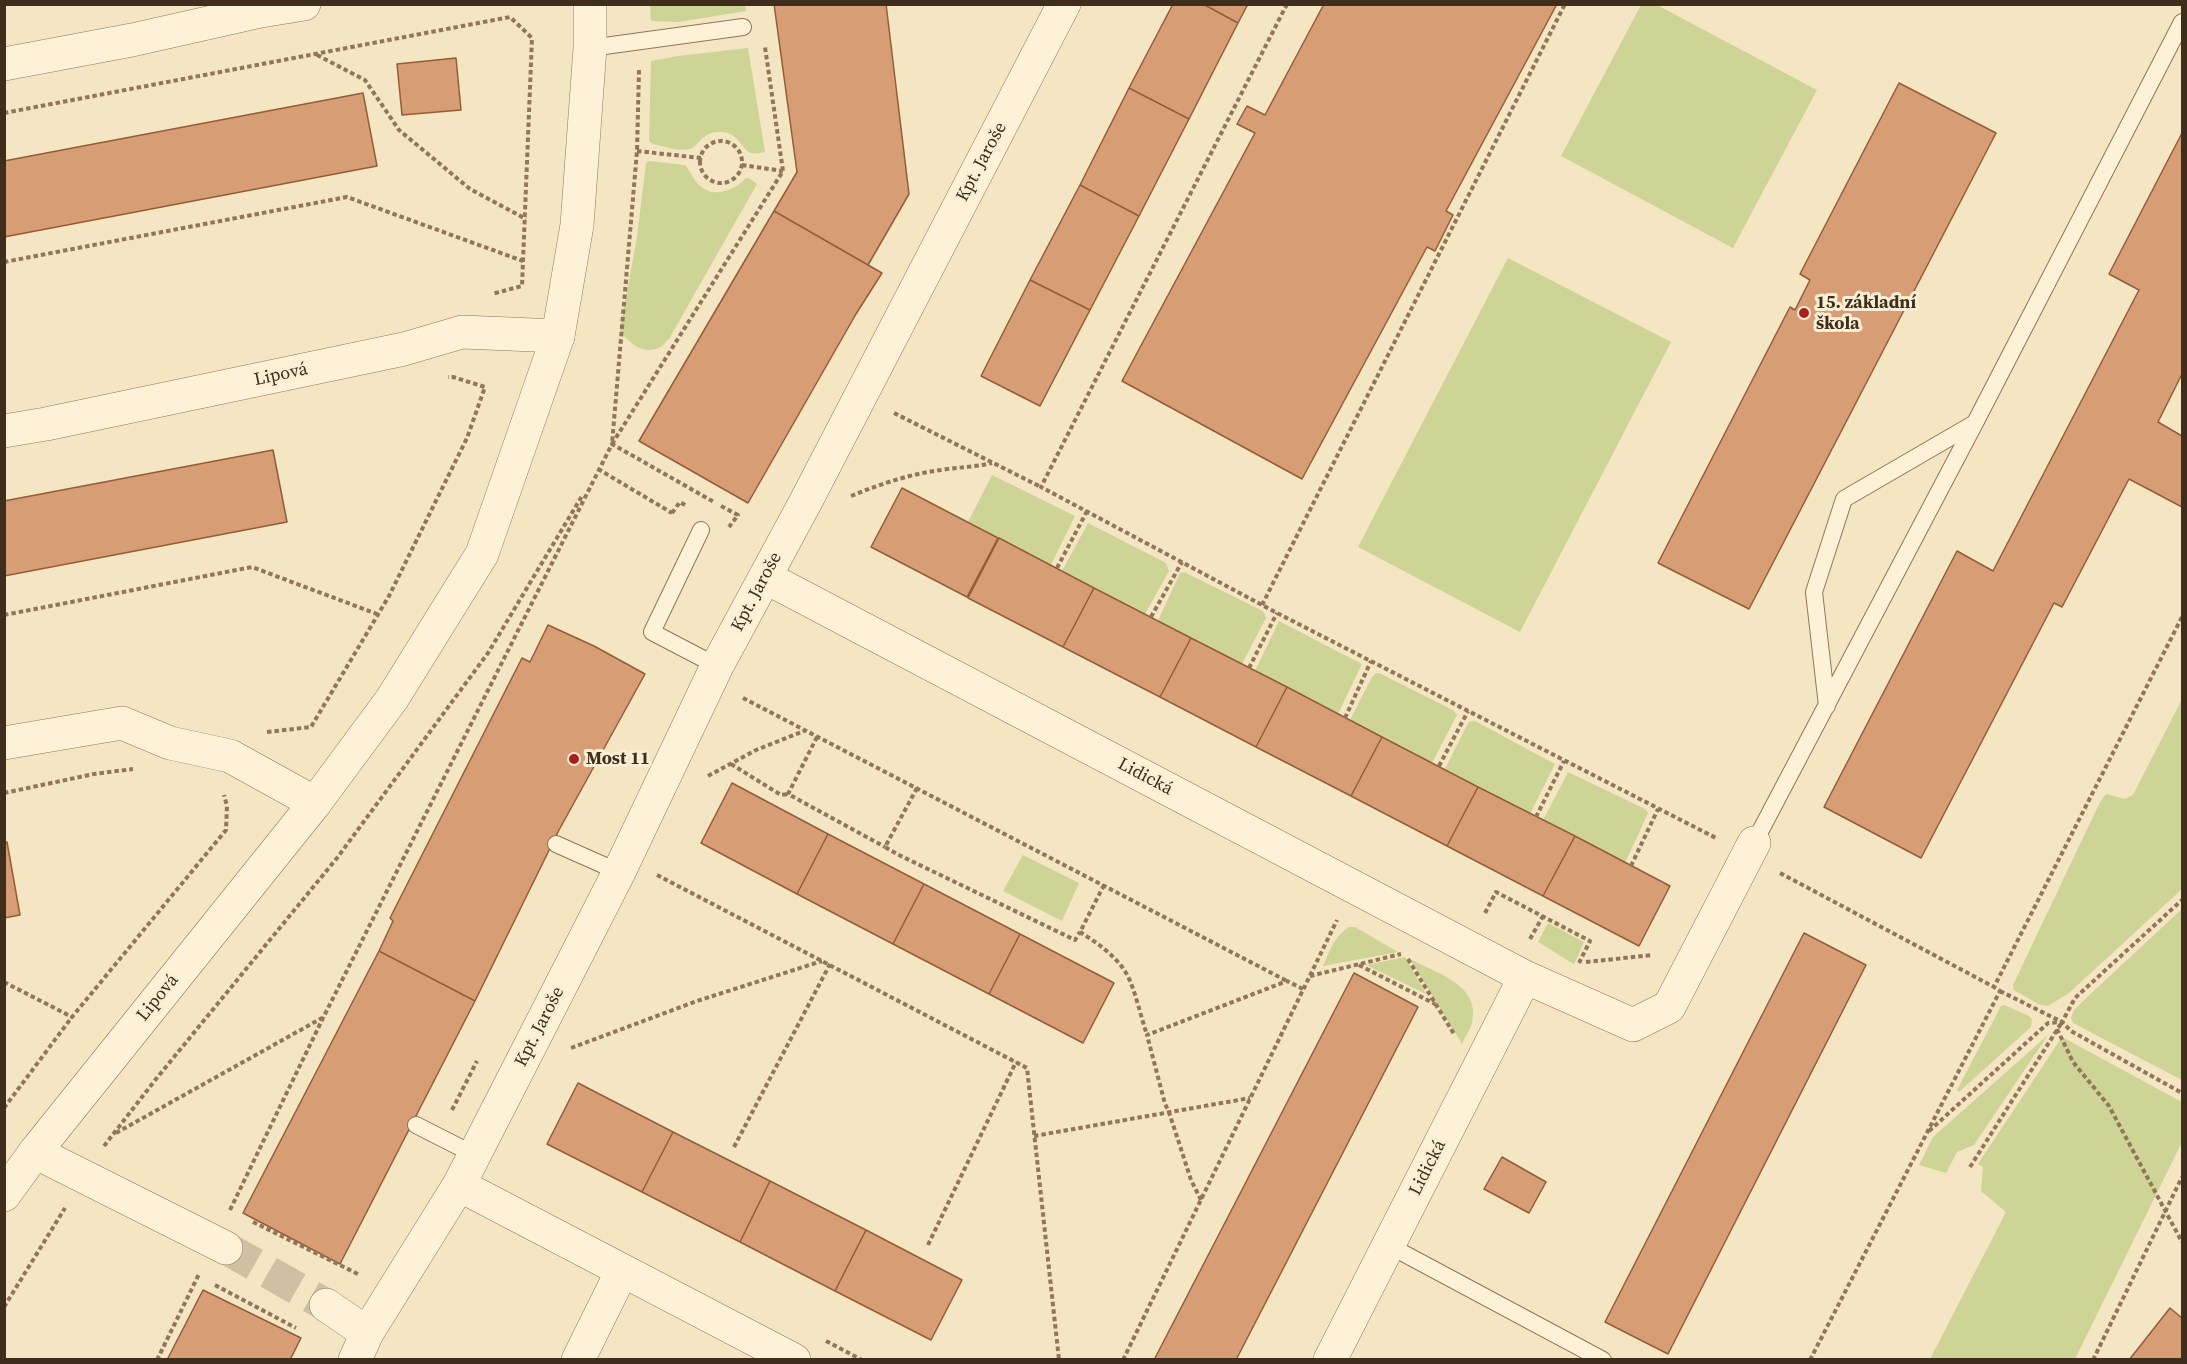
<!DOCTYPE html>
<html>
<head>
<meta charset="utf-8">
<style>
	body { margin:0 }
	#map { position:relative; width:2187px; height:1364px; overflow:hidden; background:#f4e5c3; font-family:"Source Serif 4",serif }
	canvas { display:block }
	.frame { position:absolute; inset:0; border:6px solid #3f2d1d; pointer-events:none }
</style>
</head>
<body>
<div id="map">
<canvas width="2187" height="1364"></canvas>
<div class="frame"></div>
</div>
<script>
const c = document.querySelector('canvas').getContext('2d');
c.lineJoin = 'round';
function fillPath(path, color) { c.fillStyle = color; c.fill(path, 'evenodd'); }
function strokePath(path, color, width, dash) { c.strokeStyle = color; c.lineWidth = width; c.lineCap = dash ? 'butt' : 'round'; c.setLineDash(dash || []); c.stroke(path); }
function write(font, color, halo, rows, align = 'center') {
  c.font = font + ' "Source Serif 4",serif'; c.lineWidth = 6; c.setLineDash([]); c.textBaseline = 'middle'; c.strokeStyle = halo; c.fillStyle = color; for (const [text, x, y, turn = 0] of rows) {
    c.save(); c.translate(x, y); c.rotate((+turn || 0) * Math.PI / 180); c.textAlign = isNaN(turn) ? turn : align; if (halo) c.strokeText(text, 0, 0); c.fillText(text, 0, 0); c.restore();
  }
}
fillPath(new Path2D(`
	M 650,5 L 745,5 L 746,11 L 678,22 L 651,21 Z
	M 1641,5 L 1657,5 L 1817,90 L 1733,248 L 1561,156 Z
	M 748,48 L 765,152 C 761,153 755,154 751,153 C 741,150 741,134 722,132 C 701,131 701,145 690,149 C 681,152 663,146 653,144 L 649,141 L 651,61 L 678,56 Z
	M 649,161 L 685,165 C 690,171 693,179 699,185 C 714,199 733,191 746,178 L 749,178 L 757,184 L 669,339 C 666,341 662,347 658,348 C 643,355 627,342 620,330 L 637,237 L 646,163 Z
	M 1508,258 L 1671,342 L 1520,632 L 1358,547 Z
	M 992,475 L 1075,516 L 1051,565 L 968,522 Z
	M 1088,523 L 1166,563 L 1169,571 L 1145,614 L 1062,571 Z
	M 1184,572 L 1263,611 L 1266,618 L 1242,664 L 1158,621 L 1180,573 Z
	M 1279,621 L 1362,664 L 1338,714 L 1255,671 Z
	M 1376,673 L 1379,673 L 1453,710 L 1457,715 L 1432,763 L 1350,720 L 1372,677 Z
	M 2182,699 L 2182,889 L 2069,993 L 2048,1006 L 2038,1004 L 2014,990 L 2013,985 L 2100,802 L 2106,794 L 2125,799 L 2133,795 Z
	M 1475,721 L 1555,764 L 1530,814 L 1445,769 L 1466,727 L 1469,722 Z
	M 1568,772 L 1645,809 L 1648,813 L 1625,863 L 1543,820 Z
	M 1023,855 L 1079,883 L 1062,921 L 1003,891 Z
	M 2182,909 L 2182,1080 L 2073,1023 L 2071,1018 L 2074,1010 L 2084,1000 Z
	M 1548,923 L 1584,942 L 1574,964 L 1538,942 Z
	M 1349,927 L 1355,927 L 1398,952 L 1323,966 C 1329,952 1335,935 1349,927 Z
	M 1405,957 L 1426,994 L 1366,965 Z
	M 1410,959 C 1436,973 1481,985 1472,1022 C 1470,1030 1465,1037 1462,1044 Z
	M 2004,1005 L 2029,1016 L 2032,1019 L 2031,1027 L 1959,1092 L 1957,1090 L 2001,1006 Z
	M 2048,1035 L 1974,1145 L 1957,1152 L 1946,1173 L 1919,1165 L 1933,1137 Z
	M 2062,1037 L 2182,1102 L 2182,1142 L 2075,1359 L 1930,1359 L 2006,1212 L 1981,1191 L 1983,1167 L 1978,1164 Z`), '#cdd495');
const building = new Path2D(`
	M 774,4 L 886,4 L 909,194 L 868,265 L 774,211 L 797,172 Z
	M 1173,4 L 1203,4 L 1238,23 L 1189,119 L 1129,88 Z
	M 1203,4 L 1248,4 L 1238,23 Z
	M 1324,4 L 1557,4 L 1446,211 L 1453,215 L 1435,251 L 1427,247 L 1302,479 L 1122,381 L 1255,133 L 1237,124 L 1247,106 L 1265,115 Z
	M 456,58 L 461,110 L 402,115 L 397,64 Z
	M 1899,83 L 1996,133 L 1749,609 L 1658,563 L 1790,307 L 1795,310 L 1810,280 L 1800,274 Z
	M 1129,88 L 1189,119 L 1139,216 L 1080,185 Z
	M 363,93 L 377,166 L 4,237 L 4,161 Z
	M 2182,133 L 2182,374 L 2158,422 L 2182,436 L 2182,507 L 2129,479 L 2062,607 L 2054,603 L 1921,858 L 1824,807 L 1957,551 L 1993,571 L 2139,290 L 2109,274 Z
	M 1080,185 L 1139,216 L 1090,310 L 1030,280 Z
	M 774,211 L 882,273 L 856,314 L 748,503 L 639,441 Z
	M 1030,280 L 1090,310 L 1040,406 L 981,376 Z
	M 273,450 L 287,522 L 4,576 L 4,501 Z
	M 902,488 L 998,538 L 967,597 L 871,547 Z
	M 999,538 L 1094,588 L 1063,647 L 968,598 Z
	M 1094,588 L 1191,638 L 1160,697 L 1063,647 Z
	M 548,625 L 594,646 L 645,674 L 559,830 L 475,1001 L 379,951 L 393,921 L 390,918 L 522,658 L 530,662 Z
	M 1191,638 L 1287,687 L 1256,747 L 1160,697 Z
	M 1287,687 L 1382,737 L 1351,796 L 1256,747 Z
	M 1382,737 L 1478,787 L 1447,846 L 1351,796 Z
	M 732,783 L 828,834 L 797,894 L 701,843 Z
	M 1478,787 L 1575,836 L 1543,896 L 1447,846 Z
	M 828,834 L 924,884 L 893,944 L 797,894 Z
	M 1575,836 L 1670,886 L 1639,946 L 1543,896 Z
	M 4,842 L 7,842 L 20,915 L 4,918 Z
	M 924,884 L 1020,934 L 989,994 L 893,944 Z
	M 1804,933 L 1866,965 L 1668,1354 L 1605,1322 Z
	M 1020,934 L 1114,983 L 1083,1043 L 989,994 Z
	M 379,951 L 475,1001 L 340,1264 L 243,1213 Z
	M 1354,973 L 1418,1007 L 1236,1360 L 1154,1360 Z
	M 578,1083 L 673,1132 L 642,1192 L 547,1144 Z
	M 673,1132 L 770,1181 L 740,1242 L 642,1192 Z
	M 1502,1157 L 1546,1182 L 1529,1213 L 1484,1189 Z
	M 770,1181 L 866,1230 L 835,1291 L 740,1242 Z
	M 866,1230 L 962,1280 L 931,1340 L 835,1291 Z
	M 203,1290 L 301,1338 L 290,1360 L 167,1360 Z
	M 2170,1308 L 2182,1318 L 2182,1360 L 2129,1360 Z`);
fillPath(building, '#d79d74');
strokePath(building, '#945d39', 1.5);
strokePath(new Path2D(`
	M 226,1248 L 326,1305`), '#d0c0a2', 33, [33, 16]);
const service = new Path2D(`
	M 590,48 L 743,27
	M 1975,423 L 2182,22
	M 701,530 L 652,632 L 717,666
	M 1754,843 L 1975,423 L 1844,499 L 1814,592 L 1827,706
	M 556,844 L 619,872
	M 416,1125 L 475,1155
	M 1388,1245 L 1603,1360`);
const minor = new Path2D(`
	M 4,64 L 132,40 L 261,11 L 304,4
	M 4,431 L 46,424 L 404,349 L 462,332 L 558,336
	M 765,577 L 1525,977 L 1633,1025 L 1669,1007 L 1754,843
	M 4,743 L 122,723 L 170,743 L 230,756 L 315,803
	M 35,1152 L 226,1248
	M 459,1185 L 794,1360
	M 326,1305 L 367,1333
	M 355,1360 L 367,1333 L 459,1185 L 619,872 L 717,666 L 805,503 L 1064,4
	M 578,1360 L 622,1271
	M 1330,1360 L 1525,977`);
const tertiary = new Path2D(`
	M 4,1195 L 35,1152 L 315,803 L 392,699 L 482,554 L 558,336 L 577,225 L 590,48 L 590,4`);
strokePath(service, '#917657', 18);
strokePath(minor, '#917657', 34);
strokePath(tertiary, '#917657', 34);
strokePath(new Path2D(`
	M 1287,4 L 1041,487 L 1277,613 L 1716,838
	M 317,55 L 365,80 L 399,130 L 470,189 L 526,219
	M 639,70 L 637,151 L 612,444 L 783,171 L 765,47
	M 4,113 L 510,17 L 532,38 L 522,286 L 492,294
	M700 162a21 21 0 1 1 42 0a21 21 0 1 1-42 0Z
	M 637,151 L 701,158
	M 742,165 L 783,171
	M 4,262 L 347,197 L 523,261
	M 894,413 L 1041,487
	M 598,469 L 672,513
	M 851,496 C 880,484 910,474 941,470 C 959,467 975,467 992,463
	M 721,506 L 738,515 L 729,527
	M 672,513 L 680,502 L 687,506
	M 1057,568 L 1087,511
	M 1262,605 L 1565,4
	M 4,615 L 252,567 L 377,614
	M 1151,617 L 1182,562
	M 1249,668 L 1277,613
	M 743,698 L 1287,981
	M 1345,718 L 1371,661
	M 267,732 L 311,727 L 389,596 L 467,438 L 485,387 L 453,377 L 448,377
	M 817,737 L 788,794 L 885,847
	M 731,764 L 781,795 L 788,794
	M 1439,766 L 1468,711
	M 708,776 L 756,750 L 804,731
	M 917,788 L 885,847 L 899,855 L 1075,940 L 1080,932
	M 4,793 L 94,774 L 133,769
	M 1536,817 L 1564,761
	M 1631,866 L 1658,809
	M 1780,873 L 1994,987
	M 657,875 L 1027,1068 L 1059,1360
	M 1104,885 L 1080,932 C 1099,944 1121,959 1130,981 C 1137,998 1141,1017 1147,1035
	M 1485,913 L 1496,892 L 1590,941 L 1579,963
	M 1530,939 L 1543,916
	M 1408,959 L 1454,1034
	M 1586,962 L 1653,955
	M 1359,965 L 1435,1004
	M 1310,976 L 1401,954
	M 4,982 L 72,1017 L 226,830 L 227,806 L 224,795
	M 2000,991 L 2062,1022 L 2071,1031 L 2182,1093
	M 2057,1029 L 2073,1062 L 2109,1106 L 2182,1242
	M 571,1048 L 697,1001 L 822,961
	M 4,1108 L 72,1017
	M 452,1110 L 477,1061
	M 1929,1131 L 2048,1023 L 2062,1022 L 2075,998 L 2182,900
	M 116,1133 L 322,1018
	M 1034,1136 L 1250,1098
	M 104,1146 L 156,1079 L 337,858 L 488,653 L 582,496
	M 734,1147 L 830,964
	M 1970,1167 L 2062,1022
	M 1201,1200 L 1191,1180 L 1169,1112 L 1165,1104 L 1147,1035 L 1287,981 L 1303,989
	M 230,1210 L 323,1018 L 612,444 L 714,502
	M 253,1222 L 360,1275
	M 928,1245 L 1016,1062
	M 215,1285 L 296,1328
	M 4,1307 L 65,1208
	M 826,1341 L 862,1360
	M 157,1360 L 199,1274
	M 1123,1360 L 1337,920
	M 1810,1360 L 2000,991 L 1994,987 L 2182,617
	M 2093,1360 L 2182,1177`), '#917657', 4, [4.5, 3]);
strokePath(service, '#fdf2d8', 16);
strokePath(minor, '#fdf2d8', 33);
strokePath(tertiary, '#fdf2d8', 33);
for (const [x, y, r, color] of [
	[1804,313,6,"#a81f20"],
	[574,759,6,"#a81f20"]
]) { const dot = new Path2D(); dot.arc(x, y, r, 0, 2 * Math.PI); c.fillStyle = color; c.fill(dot); strokePath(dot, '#faefd4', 2); }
write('18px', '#3f2d1d', '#faefd4', [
	["Kpt. Jaroše",982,162,-62],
	["Lipová",281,375,-12],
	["Kpt. Jaroše",757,592,-62],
	["Lidická",1145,777,28],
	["Lipová",158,998,-51],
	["Kpt. Jaroše",540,1027,-63],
	["Lidická",1428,1168,-63]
]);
write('bold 18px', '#3f2d1d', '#faefd4', [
	["15. základní",1816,303],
	["škola",1816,324],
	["Most 11",586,759]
], 'left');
</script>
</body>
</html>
